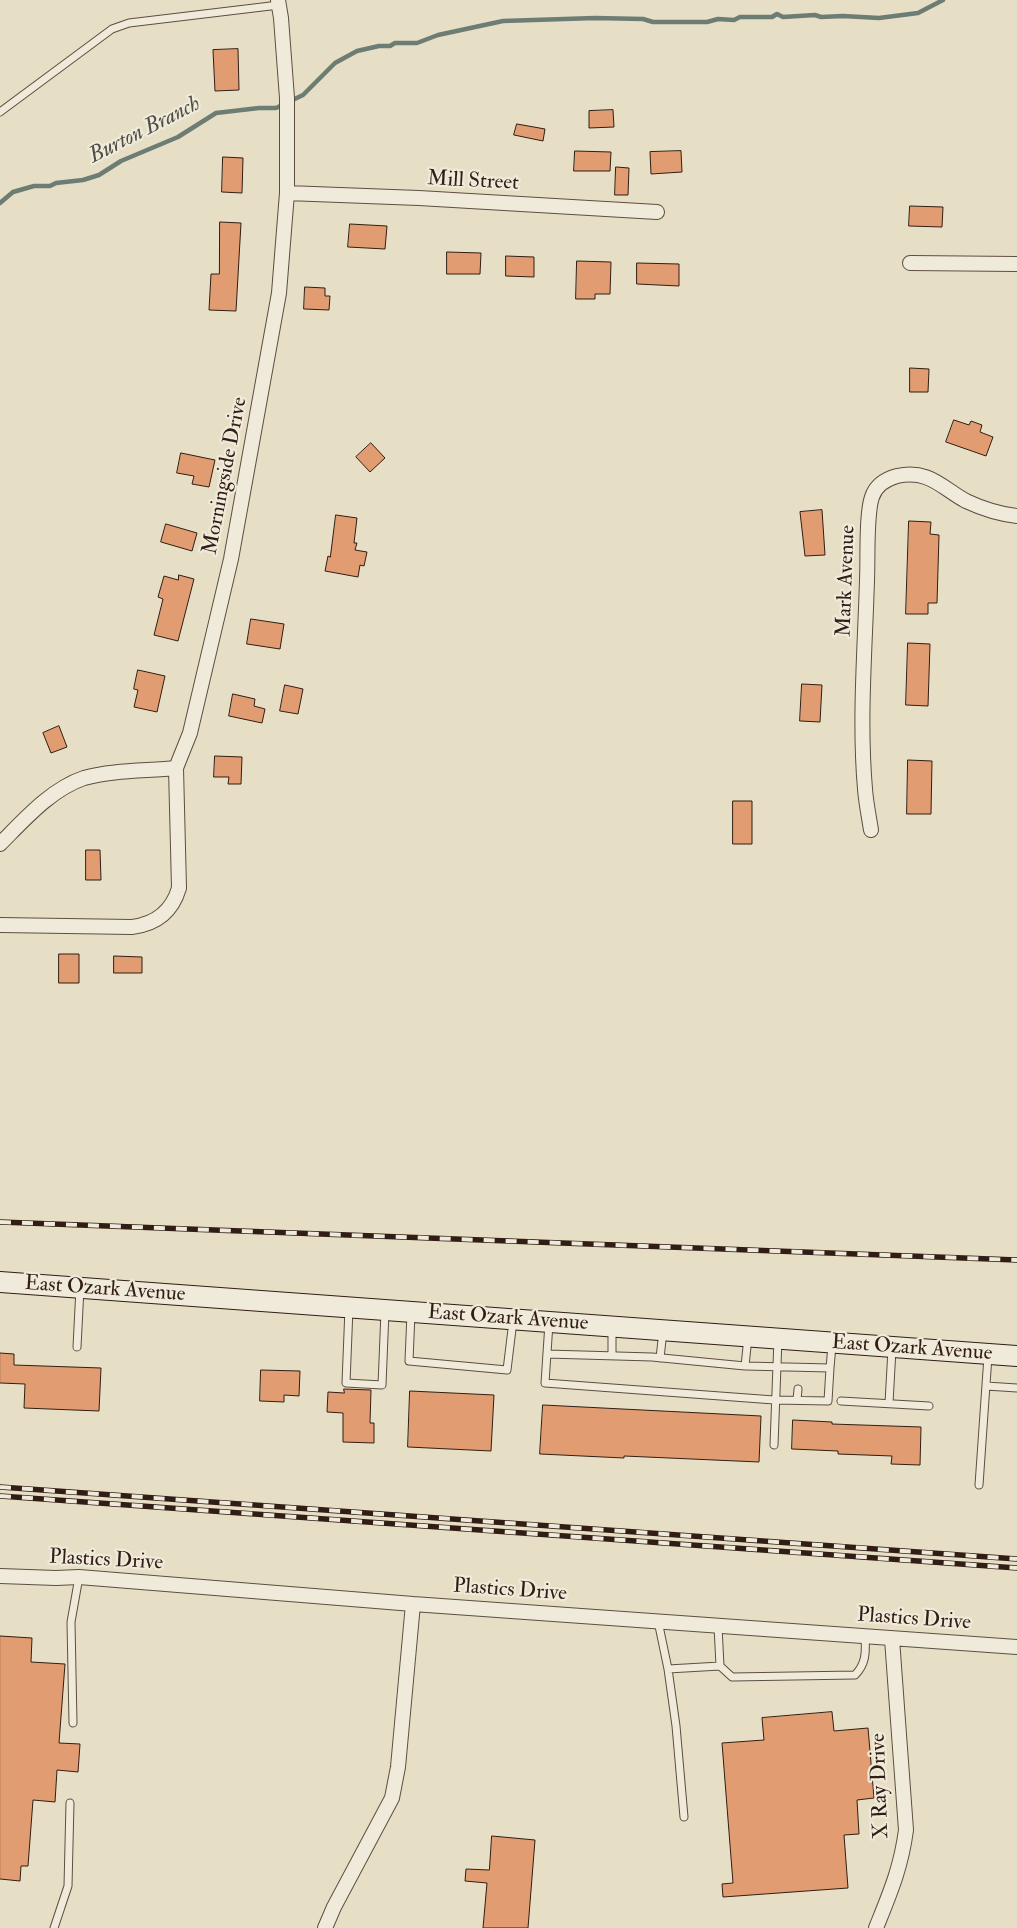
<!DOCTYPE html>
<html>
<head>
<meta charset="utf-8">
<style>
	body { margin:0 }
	canvas { display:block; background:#e6dfc5 }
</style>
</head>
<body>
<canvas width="1017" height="1928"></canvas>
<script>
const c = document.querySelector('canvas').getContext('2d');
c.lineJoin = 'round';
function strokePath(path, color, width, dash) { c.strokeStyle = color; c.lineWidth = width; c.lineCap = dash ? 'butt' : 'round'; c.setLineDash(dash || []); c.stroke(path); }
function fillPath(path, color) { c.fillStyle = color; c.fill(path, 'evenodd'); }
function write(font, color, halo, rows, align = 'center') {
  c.font = font + ' "IM FELL Double Pica",serif'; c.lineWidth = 4.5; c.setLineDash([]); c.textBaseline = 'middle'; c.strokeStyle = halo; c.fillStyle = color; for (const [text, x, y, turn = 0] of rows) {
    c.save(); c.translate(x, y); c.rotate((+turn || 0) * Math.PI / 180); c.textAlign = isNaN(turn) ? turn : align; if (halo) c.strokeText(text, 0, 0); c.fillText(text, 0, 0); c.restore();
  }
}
strokePath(new Path2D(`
	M 0,203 L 13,192 L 34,186 L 50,186 L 56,183 L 83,180 L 99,175 L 121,161 L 178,137 L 216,113 L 259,108 L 276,108 L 303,95 L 335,63 L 357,51 L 379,46 L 390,46 L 395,43 L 417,43 L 438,35 L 503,21 L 595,18 L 643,19 L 653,22 L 707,22 L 718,19 L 734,20 L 740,17 L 772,17 L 777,14 L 783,17 L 815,15 L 821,17 L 843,16 L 879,18 L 918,13 L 943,0`), '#6e7d74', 4.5);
const building = new Path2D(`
	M 238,49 L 239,90 L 215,91 L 213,50 Z
	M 613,110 L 614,127 L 589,128 L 589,111 Z
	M 517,124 L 545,129 L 543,141 L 514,135 Z
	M 575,151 L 611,152 L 610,171 L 574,171 Z
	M 681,151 L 682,172 L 651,174 L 650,152 Z
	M 223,157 L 243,158 L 242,193 L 222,192 Z
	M 616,167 L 629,168 L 628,195 L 615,195 Z
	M 910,206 L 943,207 L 942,227 L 909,226 Z
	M 220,222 L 241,223 L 236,311 L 209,310 L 211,274 L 219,274 Z
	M 350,224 L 387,226 L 385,249 L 348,247 Z
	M 447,252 L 481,253 L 480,274 L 447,274 Z
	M 506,256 L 534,257 L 534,277 L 506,276 Z
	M 577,261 L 611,262 L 610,294 L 595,294 L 595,299 L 576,299 Z
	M 637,263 L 679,264 L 679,286 L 637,284 Z
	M 305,287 L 325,288 L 325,296 L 330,296 L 329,310 L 304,309 Z
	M 910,368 L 929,369 L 928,392 L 910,392 Z
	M 954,420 L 969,425 L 971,421 L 982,425 L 980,432 L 993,437 L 986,456 L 946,442 Z
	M 371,443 L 385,458 L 370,472 L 356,457 Z
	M 181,453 L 215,460 L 209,487 L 192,484 L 194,476 L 177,473 Z
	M 822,510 L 825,555 L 805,556 L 800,512 Z
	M 336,515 L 357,518 L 354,543 L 357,543 L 355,550 L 367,552 L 364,566 L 360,565 L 358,577 L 325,571 L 328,556 L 330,557 Z
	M 909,521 L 931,522 L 930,534 L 939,535 L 937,603 L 928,603 L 928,614 L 906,614 Z
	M 166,524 L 197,533 L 192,551 L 161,542 Z
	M 179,575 L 194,579 L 178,641 L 154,635 L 163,599 L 158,597 L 164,576 L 178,580 Z
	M 251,619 L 284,624 L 280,649 L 247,644 Z
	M 908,643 L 930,644 L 928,706 L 906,705 Z
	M 138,670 L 165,676 L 157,712 L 134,707 L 138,690 L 134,689 Z
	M 802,684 L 822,685 L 820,722 L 800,721 Z
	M 285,685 L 303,689 L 298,714 L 280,711 Z
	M 233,694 L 255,699 L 254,706 L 265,709 L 262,723 L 229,716 Z
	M 59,726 L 67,747 L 51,753 L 43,733 Z
	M 215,756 L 242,757 L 241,784 L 228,784 L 229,777 L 214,777 Z
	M 908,760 L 932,761 L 931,814 L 907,814 Z
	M 733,801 L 752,801 L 752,844 L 733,844 Z
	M 86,850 L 100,850 L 101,880 L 86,880 Z
	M 59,954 L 79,954 L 79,983 L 59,983 Z
	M 114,956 L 142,957 L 142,973 L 114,973 Z
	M 0,1353 L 14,1354 L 14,1365 L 101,1368 L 99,1411 L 24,1408 L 25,1384 L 0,1383 Z
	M 261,1370 L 300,1371 L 299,1396 L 284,1395 L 284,1402 L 260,1401 Z
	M 344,1389 L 371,1390 L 370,1423 L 374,1423 L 374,1443 L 343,1442 L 343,1413 L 327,1412 L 328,1392 L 344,1393 Z
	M 410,1391 L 494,1395 L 491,1451 L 408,1447 Z
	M 543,1405 L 761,1416 L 759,1462 L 624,1456 L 624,1458 L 540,1454 Z
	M 793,1420 L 832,1422 L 832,1424 L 921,1427 L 920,1465 L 891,1464 L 892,1456 L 838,1454 L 838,1451 L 792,1449 Z
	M 0,1636 L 32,1638 L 31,1662 L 65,1664 L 59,1743 L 80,1744 L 78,1772 L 57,1770 L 55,1802 L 33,1800 L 28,1866 L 21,1866 L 20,1881 L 0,1879 Z
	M 832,1712 L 834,1731 L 868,1728 L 874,1798 L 857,1800 L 859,1834 L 844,1835 L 848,1888 L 723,1897 L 722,1884 L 733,1883 L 722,1743 L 764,1740 L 762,1718 Z
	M 492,1836 L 535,1840 L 528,1928 L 483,1928 L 487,1883 L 465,1881 L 466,1869 L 489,1870 Z`);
fillPath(building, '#e19c72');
strokePath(building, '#311d15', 1);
const lane = new Path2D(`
	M 0,112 L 112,29 L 129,23 L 279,5
	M 349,1308 L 346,1383 L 382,1385 L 385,1311
	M 411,1313 L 409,1361 L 507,1370 L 513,1321
	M 549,1323 L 545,1383 L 774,1400 L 828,1401 L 830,1368
	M 612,1327 L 612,1355
	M 77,1347 L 80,1288
	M 547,1354 L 652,1357 L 745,1366 L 830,1368 L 832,1345
	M 660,1358 L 663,1331
	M 745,1366 L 748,1337
	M 986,1386 L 1017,1388
	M 797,1400 L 798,1389
	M 841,1401 L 929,1406
	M 889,1403 L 892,1349
	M 774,1445 L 778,1339
	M 979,1485 L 988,1356
	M 658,1621 L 668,1669 L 720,1666 L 718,1626
	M 720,1666 L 732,1677 L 855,1675 C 866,1664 866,1652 865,1637
	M 668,1669 L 676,1726 L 684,1817
	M 73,1723 L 71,1622 L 79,1577
	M 54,1928 L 68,1886 L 70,1803`);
const street = new Path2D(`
	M 287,193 L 419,198 L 657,212
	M 910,263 L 1017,264
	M 871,830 C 869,817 866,803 865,789 C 859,720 865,649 867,580 C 868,559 866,514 872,497 C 876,485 886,479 897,476 C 929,469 942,488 966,501 C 983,509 999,514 1017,516
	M 0,844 C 24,820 51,789 84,778 C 112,770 147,771 176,768
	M 0,925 L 132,927 C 156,924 172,912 179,888 L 176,768 L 190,733 L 231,559 L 279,293 L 287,193 L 287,98 L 281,18 L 278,0
	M 0,1576 L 56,1578 L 79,1577 L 413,1604 L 1017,1647
	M 325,1928 L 334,1907 L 392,1798 L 398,1767 L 413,1604
	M 876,1928 C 890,1893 901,1868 906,1830 L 892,1639`);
const secondary = new Path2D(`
	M 0,1282 L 1017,1356`);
strokePath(lane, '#5e4e41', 9);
strokePath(street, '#5e4e41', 16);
strokePath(secondary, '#311d15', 22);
strokePath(lane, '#efead9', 7);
strokePath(street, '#efead9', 14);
strokePath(secondary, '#efead9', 20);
const rail = new Path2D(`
	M 0,1222 L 1017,1260
	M 0,1487 L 1017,1559
	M 0,1496 L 1017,1568`);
strokePath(rail, '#311d15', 5.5);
strokePath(rail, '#efead9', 4, [11]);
write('21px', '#311d15', '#efead9', [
	["Mill Street",473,182,3],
	["Morningside Drive",226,476,-79],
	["Mark Avenue",847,581,-88],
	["East Ozark Avenue",105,1290,4],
	["East Ozark Avenue",508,1319,4],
	["East Ozark Avenue",912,1349,4],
	["Plastics Drive",106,1561,3],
	["Plastics Drive",510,1591,4],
	["Plastics Drive",914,1620,4],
	["X Ray Drive",881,1786,-92]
]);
write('italic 22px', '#4f4d45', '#efead9', [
	["Burton Branch",145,131,-27]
]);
</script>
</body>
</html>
